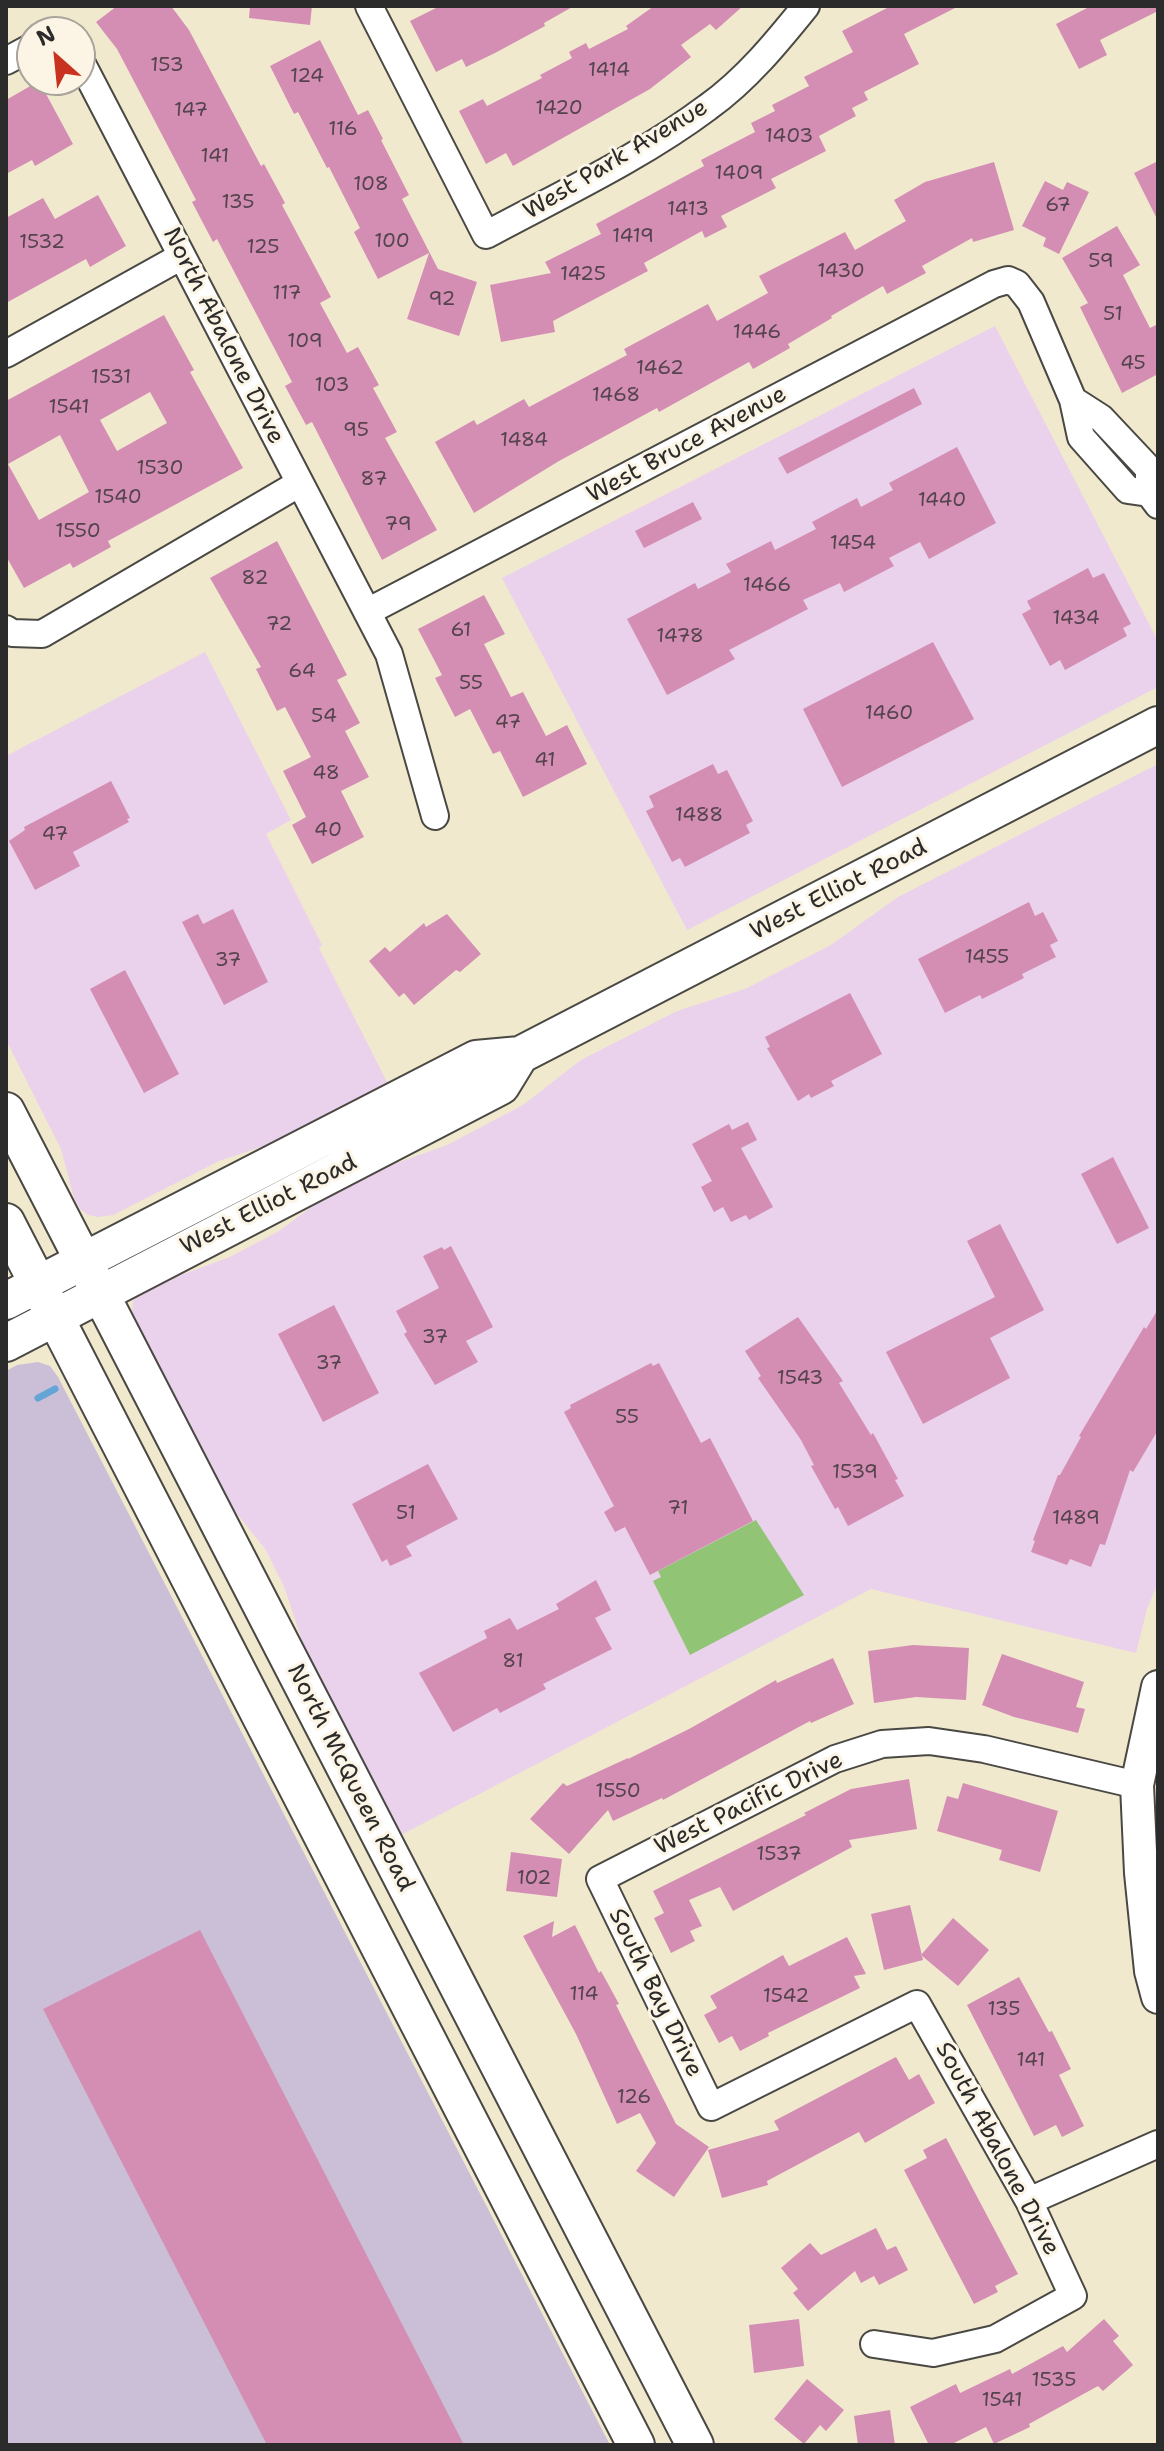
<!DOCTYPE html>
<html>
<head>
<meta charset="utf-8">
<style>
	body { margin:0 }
	#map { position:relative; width:1164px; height:2451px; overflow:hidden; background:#f1e9ce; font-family:"Shantell Sans",sans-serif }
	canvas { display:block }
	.frame { position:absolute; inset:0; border:8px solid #2b2b2b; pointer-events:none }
	.north { position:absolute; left:16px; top:16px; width:80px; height:80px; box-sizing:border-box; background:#fcf5e5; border:2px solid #a8a49b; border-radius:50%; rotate:333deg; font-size:22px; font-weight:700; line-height:32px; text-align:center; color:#2b2b2b }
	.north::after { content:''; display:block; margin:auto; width:28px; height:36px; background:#c8321e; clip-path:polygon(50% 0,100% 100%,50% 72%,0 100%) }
</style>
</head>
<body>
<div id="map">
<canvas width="1164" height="2451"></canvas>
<div class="frame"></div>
<div class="north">N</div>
</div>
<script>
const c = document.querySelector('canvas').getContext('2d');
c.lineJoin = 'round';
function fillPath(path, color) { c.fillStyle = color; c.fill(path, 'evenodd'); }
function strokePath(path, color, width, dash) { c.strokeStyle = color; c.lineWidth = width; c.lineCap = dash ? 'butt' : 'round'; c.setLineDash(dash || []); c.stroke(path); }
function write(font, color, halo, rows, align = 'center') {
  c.font = font + ' "Shantell Sans",sans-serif'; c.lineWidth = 6; c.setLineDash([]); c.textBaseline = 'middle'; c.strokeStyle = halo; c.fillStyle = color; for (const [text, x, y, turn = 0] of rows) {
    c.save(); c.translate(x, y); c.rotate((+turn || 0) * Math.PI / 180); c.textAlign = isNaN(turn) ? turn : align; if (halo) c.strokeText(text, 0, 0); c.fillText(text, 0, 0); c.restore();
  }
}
fillPath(new Path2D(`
	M 995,326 L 1158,641 L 1158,687 L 687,930 L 502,578 Z
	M 205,652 L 291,820 L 266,834 L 322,945 L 319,948 L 388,1084 L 282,1140 L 219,1161 L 113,1215 L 98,1217 L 88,1215 L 80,1209 L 74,1198 L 61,1149 L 6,1040 L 6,756 Z
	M 1158,764 L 1158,1583 L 1147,1609 L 1136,1653 L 871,1589 L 399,1836 L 310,1665 L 285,1589 L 266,1550 L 226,1500 L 135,1326 L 132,1313 L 133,1301 L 137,1295 L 143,1289 L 230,1257 L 279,1231 L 338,1187 L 369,1173 L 447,1145 L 523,1105 L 581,1060 L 677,1011 L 745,989 L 831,945 L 898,897 Z`), '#ead1ec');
fillPath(new Path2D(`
	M 38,1362 L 50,1366 L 58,1377 L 610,2445 L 6,2445 L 6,1371 L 17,1365 Z`), '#cabfd6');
fillPath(new Path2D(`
	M 756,1520 L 804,1595 L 690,1655 L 653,1581 L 661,1577 L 658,1571 Z`), '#91c474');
strokePath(new Path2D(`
	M 38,1398 L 55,1389`), '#65a4d7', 7);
fillPath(new Path2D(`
	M 117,6 L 171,6 L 189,30 L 261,166 L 264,164 L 285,203 L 282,205 L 331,297 L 320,303 L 347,353 L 358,347 L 379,385 L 373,388 L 397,432 L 385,438 L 437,530 L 382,560 L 312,422 L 306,425 L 285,386 L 292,382 L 217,239 L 213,242 L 192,202 L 196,200 L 148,108 L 117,49 L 96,22 Z
	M 250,6 L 312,6 L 310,25 L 249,18 Z
	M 440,6 L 574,6 L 544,23 L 545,26 L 495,53 L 466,67 L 462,59 L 436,72 L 410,21 Z
	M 654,6 L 743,6 L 716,30 L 710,24 L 681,45 L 691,57 L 650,89 L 513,166 L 506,153 L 486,164 L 459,111 L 483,99 L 487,106 L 542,78 L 540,75 L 572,58 L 569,52 L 586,43 L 589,49 L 628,29 L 626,26 Z
	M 891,6 L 959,6 L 904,34 L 919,64 L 864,92 L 868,100 L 852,108 L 856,116 L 819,136 L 826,151 L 771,179 L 776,188 L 721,216 L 727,227 L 705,238 L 702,231 L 644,263 L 648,271 L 553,321 L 555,332 L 501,342 L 490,285 L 551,273 L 545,262 L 601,234 L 596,224 L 704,166 L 701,160 L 755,132 L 751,123 L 775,111 L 772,105 L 809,86 L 804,77 L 853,52 L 842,31 Z
	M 1091,6 L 1158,6 L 1158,11 L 1100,40 L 1107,55 L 1079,69 L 1056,24 Z
	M 320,40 L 358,115 L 368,110 L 383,139 L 381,140 L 409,195 L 402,199 L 438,269 L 477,282 L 459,336 L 407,319 L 429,253 L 378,279 L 354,232 L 360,228 L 329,167 L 327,168 L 298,112 L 294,114 L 270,66 Z
	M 39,81 L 73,144 L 35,166 L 32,160 L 6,174 L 6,100 Z
	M 1158,161 L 1158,221 L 1134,173 Z
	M 994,162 L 1014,230 L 973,242 L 972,238 L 922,266 L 926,273 L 887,294 L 883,286 L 831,316 L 832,318 L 788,344 L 790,348 L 753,369 L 749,362 L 659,412 L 657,408 L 559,461 L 474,513 L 435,442 L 474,420 L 477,425 L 524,399 L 529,407 L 627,355 L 624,349 L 708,304 L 717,321 L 768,293 L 759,276 L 845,232 L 855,250 L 906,221 L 894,200 L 925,182 Z
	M 1045,181 L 1063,190 L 1067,182 L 1089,192 L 1059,254 L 1043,246 L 1046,238 L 1022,226 Z
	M 98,195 L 126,246 L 90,267 L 86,259 L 6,303 L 6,218 L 43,198 L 55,219 Z
	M 1117,226 L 1140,265 L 1123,275 L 1150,328 L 1158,324 L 1158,374 L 1122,393 L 1080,307 L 1088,303 L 1062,258 Z
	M 164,315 L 194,370 L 190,372 L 243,468 L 108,541 L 111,547 L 73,568 L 70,563 L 24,588 L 6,556 L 6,401 ZM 150,392 L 167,423 L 117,451 L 100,420 ZM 60,435 L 89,492 L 39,520 L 8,464 Z
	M 914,388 L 922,404 L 787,474 L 778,458 Z
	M 957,447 L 996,523 L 929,559 L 920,542 L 889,558 L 894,566 L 844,592 L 840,583 L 803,600 L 808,609 L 729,650 L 735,659 L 667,695 L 627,619 L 695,583 L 698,589 L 731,572 L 726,564 L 771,541 L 775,550 L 816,529 L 812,522 L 857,498 L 861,507 L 893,490 L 889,483 Z
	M 693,502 L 702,519 L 644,548 L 635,531 Z
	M 277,541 L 347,675 L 337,680 L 360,723 L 345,731 L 369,777 L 341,791 L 364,837 L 312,864 L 292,825 L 306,817 L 283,771 L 311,757 L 285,707 L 277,711 L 256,669 L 261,667 L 210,578 Z
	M 1088,568 L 1093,578 L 1104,573 L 1131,624 L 1123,628 L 1127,636 L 1065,670 L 1060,660 L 1050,666 L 1022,614 L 1031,609 L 1027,601 Z
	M 484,595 L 505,634 L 484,644 L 511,697 L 523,692 L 546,736 L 567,725 L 587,764 L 523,797 L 500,751 L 493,754 L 470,709 L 455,717 L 435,678 L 442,675 L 418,629 Z
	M 933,642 L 974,719 L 842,787 L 803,709 Z
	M 713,764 L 718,774 L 727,770 L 753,821 L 746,825 L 750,833 L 685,867 L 680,858 L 672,862 L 646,811 L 654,807 L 649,796 Z
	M 111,781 L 130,818 L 127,819 L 129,822 L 73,852 L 80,866 L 35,890 L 9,841 L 25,830 L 24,827 Z
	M 1029,902 L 1035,916 L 1043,912 L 1058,941 L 1050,945 L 1056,957 L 1022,974 L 1024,978 L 982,999 L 980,995 L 945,1013 L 918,959 Z
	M 233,909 L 268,982 L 224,1005 L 182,922 L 198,914 L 203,924 Z
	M 447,914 L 481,954 L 460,972 L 456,970 L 414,1005 L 404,993 L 399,997 L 369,961 L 385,947 L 390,952 L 424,923 L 426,927 Z
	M 125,970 L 179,1074 L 144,1093 L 90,989 Z
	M 850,993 L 882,1054 L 831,1081 L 834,1086 L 811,1098 L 809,1094 L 798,1101 L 767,1048 L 770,1047 L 765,1037 Z
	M 748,1122 L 757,1140 L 741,1148 L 773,1207 L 749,1220 L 746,1215 L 731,1222 L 723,1207 L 714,1212 L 701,1187 L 712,1181 L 692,1144 L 729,1124 L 732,1130 Z
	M 1113,1157 L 1149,1228 L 1117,1244 L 1081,1174 Z
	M 1000,1224 L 1044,1310 L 990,1338 L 1010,1378 L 923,1424 L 886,1352 L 995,1297 L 967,1241 Z
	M 451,1246 L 493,1327 L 466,1341 L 478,1362 L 435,1385 L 404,1334 L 407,1332 L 396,1311 L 439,1288 L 423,1256 L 442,1247 L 444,1250 Z
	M 334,1305 L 379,1393 L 323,1422 L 278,1334 Z
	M 1158,1309 L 1158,1430 L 1133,1472 L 1130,1470 L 1105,1545 L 1100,1544 L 1091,1567 L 1070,1559 L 1067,1565 L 1031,1552 L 1035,1541 L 1033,1540 L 1058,1475 L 1060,1475 L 1081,1437 L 1079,1436 L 1144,1327 L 1146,1329 Z
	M 798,1317 L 843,1381 L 839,1383 L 871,1435 L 873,1433 L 898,1479 L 895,1480 L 904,1496 L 848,1526 L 838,1507 L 835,1509 L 811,1466 L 814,1465 L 801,1440 L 758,1378 L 761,1376 L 745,1351 Z
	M 651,1363 L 653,1366 L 659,1363 L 701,1443 L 710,1438 L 753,1521 L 650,1575 L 625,1527 L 615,1532 L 604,1512 L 614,1506 L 564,1412 L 571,1408 L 570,1405 Z
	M 428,1464 L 458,1519 L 406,1546 L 412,1556 L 390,1566 L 387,1559 L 382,1562 L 352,1504 Z
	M 596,1580 L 611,1610 L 595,1618 L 612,1649 L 543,1684 L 546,1689 L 500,1713 L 497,1708 L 453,1732 L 419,1673 L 487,1638 L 484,1631 L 510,1618 L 517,1630 L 559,1609 L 556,1604 Z
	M 913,1645 L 969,1648 L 966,1700 L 916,1697 L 874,1703 L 868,1651 Z
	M 1002,1654 L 1084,1682 L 1076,1707 L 1085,1709 L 1078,1733 L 1014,1717 L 982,1705 Z
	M 833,1658 L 854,1704 L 811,1723 L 810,1721 L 663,1800 L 662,1798 L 613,1821 L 608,1810 L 569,1854 L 530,1819 L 563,1783 L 567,1786 L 628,1758 L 628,1759 L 689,1729 L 776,1680 L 777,1683 Z
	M 909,1779 L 917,1829 L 849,1840 L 852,1847 L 733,1911 L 720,1887 L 689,1900 L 702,1926 L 690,1931 L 695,1941 L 671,1953 L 654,1918 L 664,1913 L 653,1891 L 806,1815 L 804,1813 L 851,1789 Z
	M 963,1783 L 1058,1811 L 1040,1872 L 999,1860 L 1002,1850 L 937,1831 L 947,1796 L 958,1799 Z
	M 511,1852 L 562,1859 L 557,1897 L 506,1891 Z
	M 910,1905 L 923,1960 L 884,1970 L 871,1914 Z
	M 953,1918 L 989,1950 L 958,1986 L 921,1955 Z
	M 554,1921 L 552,1937 L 575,1925 L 599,1973 L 601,1971 L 619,2004 L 616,2005 L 676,2124 L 709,2147 L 674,2197 L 636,2171 L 656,2143 L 640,2113 L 617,2124 L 576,2034 L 523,1936 Z
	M 200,1930 L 464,2445 L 267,2445 L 43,2009 Z
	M 847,1937 L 866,1974 L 854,1976 L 860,1988 L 768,2033 L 769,2036 L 740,2051 L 732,2036 L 719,2043 L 704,2015 L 717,2008 L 710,1996 L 783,1955 L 789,1966 Z
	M 1019,1977 L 1049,2032 L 1052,2031 L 1071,2069 L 1059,2075 L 1084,2126 L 1062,2137 L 1056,2125 L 1034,2136 L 967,2005 Z
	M 896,2057 L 909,2080 L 919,2074 L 935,2103 L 865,2143 L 859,2132 L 767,2181 L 768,2185 L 722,2198 L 708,2150 L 779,2130 L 774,2121 Z
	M 946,2138 L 1018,2274 L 995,2286 L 998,2292 L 974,2304 L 904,2170 L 927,2158 L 923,2150 Z
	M 876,2228 L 887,2250 L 896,2246 L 908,2270 L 879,2285 L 874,2276 L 861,2283 L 855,2271 L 808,2311 L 793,2293 L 798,2289 L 781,2268 L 810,2243 L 821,2255 Z
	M 799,2319 L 804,2366 L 754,2373 L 749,2325 Z
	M 1104,2319 L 1119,2336 L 1113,2341 L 1133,2365 L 1103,2391 L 1098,2386 L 1029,2424 L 1030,2427 L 994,2444 L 986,2427 L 950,2445 L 929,2445 L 910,2407 L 956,2384 L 960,2393 L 1010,2369 L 1012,2374 L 1063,2346 L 1067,2352 Z
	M 807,2379 L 844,2410 L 826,2431 L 820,2425 L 804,2444 L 774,2419 Z
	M 890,2410 L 895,2445 L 858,2445 L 854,2416 Z`), '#d48eb4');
const minor = new Path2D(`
	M 369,6 L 486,235 C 560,195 640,158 708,107 C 746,80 777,42 806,6
	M 80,60 L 389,654 L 435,816
	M 6,61 L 32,47
	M 6,354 L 182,256
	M 1073,400 L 1101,418 L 1149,469 L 1149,493 L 1158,505
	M 367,612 L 994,284 L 1008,280 L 1017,284 L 1031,302 L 1073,400 L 1081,437 L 1128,490 L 1149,493
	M 6,629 L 12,633 L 42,634 L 300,483
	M 1029,2201 L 1158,2144
	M 874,2344 L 933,2353 L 995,2339 L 1073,2296 L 1029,2201 L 917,2004 L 711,2107 L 600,1879 L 835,1759 L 882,1744 L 929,1741 L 984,1749 L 1137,1785`);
const tertiary = new Path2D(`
	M 1158,1687 L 1137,1785 L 1141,1873 L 1151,1971 L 1158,1997`);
const secondary = new Path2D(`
	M 6,1111 L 695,2445
	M 6,1222 L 636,2445
	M 6,1301 L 476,1059 L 520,1055 L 1158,725
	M 6,1343 L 501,1086 L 520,1055`);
strokePath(minor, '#494843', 30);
strokePath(tertiary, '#494843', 36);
strokePath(secondary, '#494843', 40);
strokePath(minor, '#fff', 26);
strokePath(tertiary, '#fff', 32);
strokePath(secondary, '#fff', 36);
write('20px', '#55444d', null, [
	["153",167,66],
	["1414",609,71],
	["124",307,77],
	["1420",559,109],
	["147",191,111],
	["116",343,130],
	["1403",789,137],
	["141",215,157],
	["1409",739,174],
	["108",371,185],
	["135",238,203],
	["67",1058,206],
	["1413",688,210],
	["1419",633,237],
	["100",392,242],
	["1532",42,243],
	["125",263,248],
	["59",1101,262],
	["1430",841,272],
	["1425",583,275],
	["117",287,294],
	["92",442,300],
	["51",1113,315],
	["1446",757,333],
	["109",305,342],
	["45",1133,364],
	["1462",660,369],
	["1531",111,378],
	["103",332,386],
	["1468",616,396],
	["1541",69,408],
	["95",356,431],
	["1484",524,441],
	["1530",160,469],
	["87",374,480],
	["1540",118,498],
	["1440",942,501],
	["79",398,525],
	["1550",78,532],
	["1454",853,544],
	["82",255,579],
	["1466",767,586],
	["1434",1076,619],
	["72",279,625],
	["61",461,631],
	["1478",680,637],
	["64",302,672],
	["55",471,684],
	["1460",889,714],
	["54",324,717],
	["47",508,723],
	["41",545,761],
	["48",326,774],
	["1488",699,816],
	["40",328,831],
	["47",55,835],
	["1455",987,958],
	["37",228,961],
	["37",435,1338],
	["37",329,1364],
	["1543",800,1379],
	["55",627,1418],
	["1539",855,1473],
	["71",678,1509],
	["51",406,1514],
	["1489",1076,1519],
	["81",513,1662],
	["1550",618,1792],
	["1537",779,1855],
	["102",534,1879],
	["114",584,1995],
	["1542",786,1997],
	["135",1004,2010],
	["141",1031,2061],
	["126",634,2098],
	["1535",1054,2381],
	["1541",1002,2401]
]);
write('24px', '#2b2b2b', '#fcf5e5', [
	["West Park Avenue",616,160,-31],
	["North Abalone Drive",223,336,63],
	["West Bruce Avenue",687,445,-28],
	["West Elliot Road",839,890,-27],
	["West Elliot Road",269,1205,-27],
	["North McQueen Road",350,1778,63],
	["West Pacific Drive",749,1804,-26],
	["South Bay Drive",655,1993,64],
	["South Abalone Drive",997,2149,62]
]);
</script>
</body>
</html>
